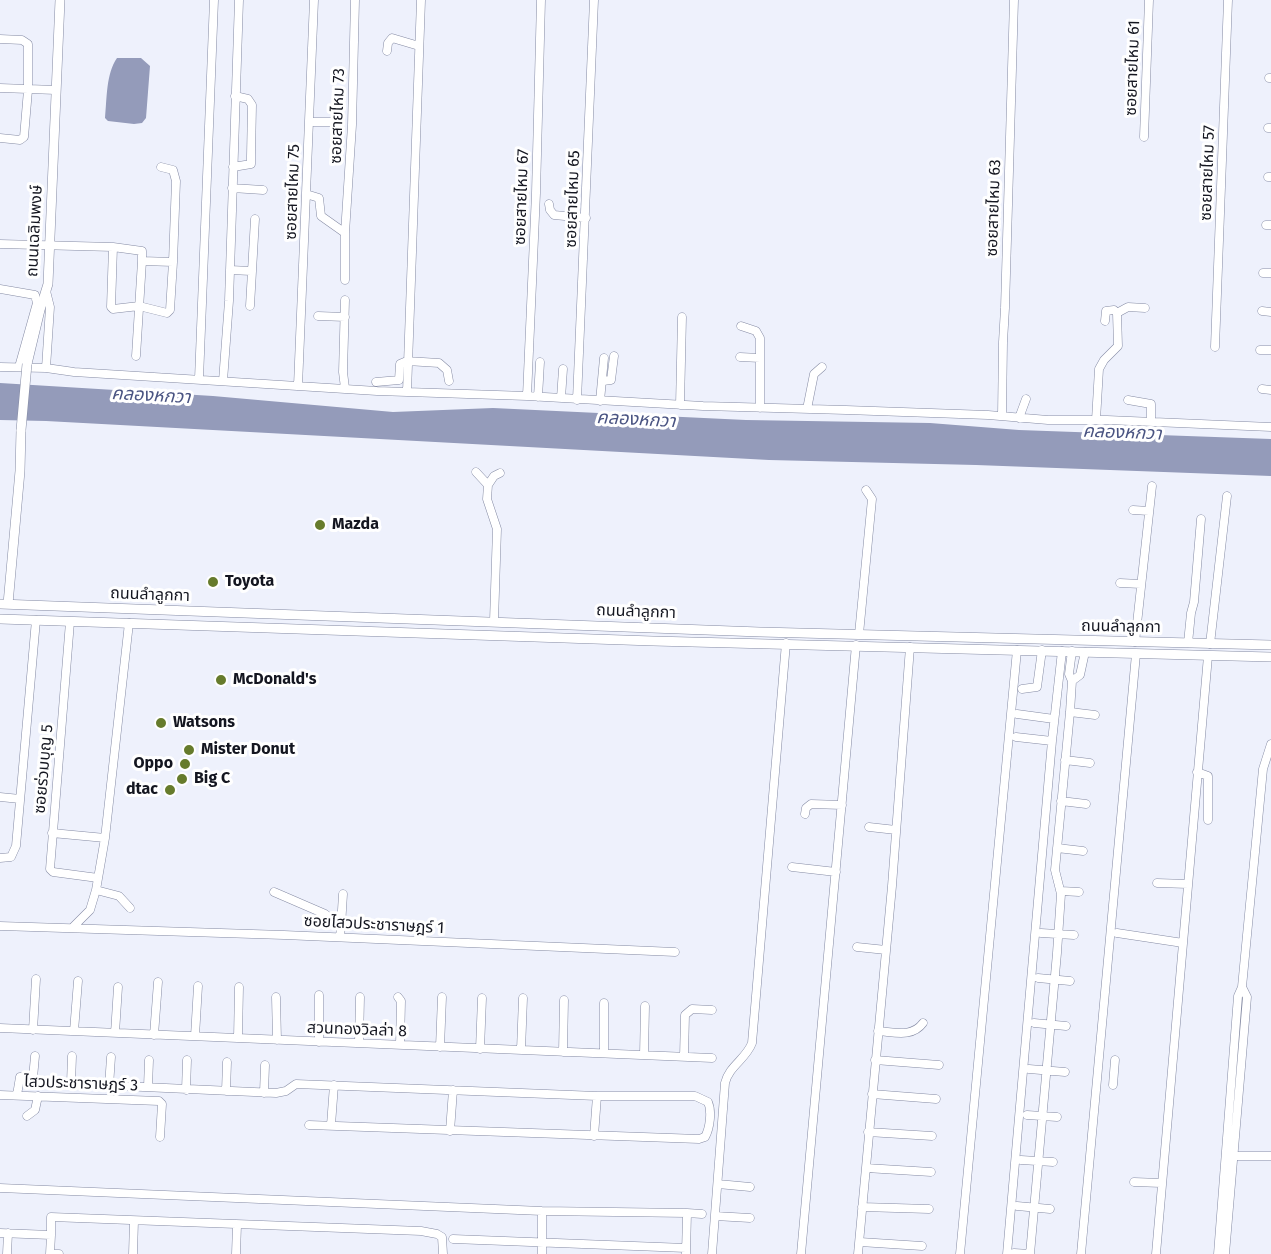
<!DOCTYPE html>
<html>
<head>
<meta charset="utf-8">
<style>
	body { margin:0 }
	canvas { display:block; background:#eef1fc }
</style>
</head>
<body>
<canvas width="1271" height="1254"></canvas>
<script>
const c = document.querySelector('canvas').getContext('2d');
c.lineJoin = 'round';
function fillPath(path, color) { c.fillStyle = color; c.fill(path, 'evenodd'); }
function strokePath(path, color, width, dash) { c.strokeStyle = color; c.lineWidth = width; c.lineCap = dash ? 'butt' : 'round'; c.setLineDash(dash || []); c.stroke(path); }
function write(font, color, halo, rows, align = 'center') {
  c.font = font + ' "Fira Sans","Noto Sans Thai",sans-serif'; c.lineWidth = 6; c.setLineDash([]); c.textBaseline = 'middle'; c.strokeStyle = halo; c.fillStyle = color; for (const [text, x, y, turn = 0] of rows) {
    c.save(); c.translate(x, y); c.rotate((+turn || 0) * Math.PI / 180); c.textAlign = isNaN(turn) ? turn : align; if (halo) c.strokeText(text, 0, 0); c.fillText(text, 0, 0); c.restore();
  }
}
fillPath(new Path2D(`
	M 117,58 L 141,58 L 150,66 L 146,118 L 142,123 L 134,124 L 108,121 L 105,118 C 107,98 106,74 117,58 Z
	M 0,383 L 213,396 L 393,412 L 493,408 L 746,420 L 930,423 L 1019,430 L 1271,439 L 1271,476 L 976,465 L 769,460 L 46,421 L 0,420 Z`), '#949bba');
const minor = new Path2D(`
	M 0,39 L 22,40 L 28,44 L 28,90 L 24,137 L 20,140 L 0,138
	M 387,51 L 388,43 L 392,38 L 419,46
	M 1269,78 L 1271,78
	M 0,88 L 56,90
	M 309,122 L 338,122
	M 1268,128 L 1271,128
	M 1144,137 L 1149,0
	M 233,167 L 251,164 L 251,156 L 252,105 L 248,99 L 235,96
	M 1268,177 L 1271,177
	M 232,188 L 263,190
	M 306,194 L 319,198 L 321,216 L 345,233 L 345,280
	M 549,204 L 550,210 L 554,215 L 586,218
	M 1266,225 L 1271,225
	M 345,233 L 352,125 L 355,0
	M 0,244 L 113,247 L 142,251 L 142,261 L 173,262
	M 113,247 L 111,307 L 113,309 L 139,306 L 167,313 L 170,310 L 173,262 L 176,181 L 173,170 L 161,167
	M 230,270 L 251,271
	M 1263,273 L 1271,273
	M 0,289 L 35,295 L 37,303 L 19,367
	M 250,306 L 255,219
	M 1262,311 L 1271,312
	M 1117,313 L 1128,307 L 1145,308
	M 318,316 L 345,317
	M 741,326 L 756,331 L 760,338 L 760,408
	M 1215,347 L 1228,0
	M 1260,350 L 1271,350
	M 136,356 L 142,261
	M 740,357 L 760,358
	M 0,367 L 46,368 L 74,372 L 377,391 L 527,396 L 703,406 L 846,410 L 988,415 L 1048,420 L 1107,420 L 1271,427
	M 46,368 L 50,307 L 46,291
	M 199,379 L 214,0
	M 223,381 L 229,301 L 239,0
	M 603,381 L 611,380 L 614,356
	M 376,382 L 399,380 L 400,364 L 407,361 L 439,363 L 447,370 L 449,381
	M 298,386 L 314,0
	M 345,388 L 343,372 L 345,300
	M 1262,389 L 1271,390
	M 407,392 L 421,0
	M 527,396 L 536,193 L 541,0
	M 538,397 L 540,362
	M 561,398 L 563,369
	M 577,400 L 594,0
	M 1128,400 L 1151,404 L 1151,422
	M 600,401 L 604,358
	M 680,405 L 682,317
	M 807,409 L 814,374 L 822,367
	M 1002,416 L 1003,342 L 1005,308 L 1014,0
	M 1019,418 L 1026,399
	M 1096,420 L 1099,369 L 1104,360 L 1118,346 L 1117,313 L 1114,310 L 1106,311 L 1105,321
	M 476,472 L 488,485 L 487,499 L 497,529 L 494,621
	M 488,485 L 494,476 L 500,473
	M 1133,510 L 1149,511
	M 1120,583 L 1141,584
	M 70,622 L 50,869 L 53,872 L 98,878
	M 859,634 L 872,499 L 866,490
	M 1135,642 L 1152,486
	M 1188,643 L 1191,613 L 1194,602 L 1201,519
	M 1210,644 L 1227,496
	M 1072,681 L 1080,675 L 1085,652
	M 1022,689 L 1037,687 L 1042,650
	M 1070,712 L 1095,715
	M 1017,714 L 1054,719
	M 1016,737 L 1052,741
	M 1065,760 L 1090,763
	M 1197,772 L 1208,776 L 1208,820
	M 0,797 L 20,799
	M 1061,801 L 1086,804
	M 805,814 L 806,808 L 811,804 L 842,805
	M 869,827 L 896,830
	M 52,833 L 105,838
	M 1057,848 L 1083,851
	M 0,858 L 11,857 L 16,846 L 36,620
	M 792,867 L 836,872
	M 1157,883 L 1188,884
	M 96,890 L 119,896 L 130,908
	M 1061,891 L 1079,892
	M 274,892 L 325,914 L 341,926 L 340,937
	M 0,926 L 284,935 L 675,952
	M 341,926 L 343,894
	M 73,927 L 90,910 L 96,890 L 105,838 L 129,623
	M 1041,933 L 1074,935
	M 1117,933 L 1183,943
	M 857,947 L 886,950
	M 1038,978 L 1070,981
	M 276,997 L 277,1040
	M 398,997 L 401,1001 L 400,1045
	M 1034,1023 L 1066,1026
	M 0,1028 L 712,1058
	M 33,1030 L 36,979
	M 74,1031 L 78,981
	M 878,1031 C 894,1032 912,1038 923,1023
	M 115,1033 L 118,987
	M 154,1035 L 158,982
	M 195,1036 L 198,986
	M 238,1038 L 239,987
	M 319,1042 L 319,995
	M 359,1043 L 360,997
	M 440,1047 L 442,997
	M 480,1049 L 482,998
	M 521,1050 L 523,998
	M 563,1052 L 564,1000
	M 604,1053 L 604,1003
	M 644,1055 L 645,1006
	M 684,1057 L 685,1015 L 692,1009 L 712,1010
	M 875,1060 L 939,1065
	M 1029,1069 L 1065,1072
	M 33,1078 L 33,1082 L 276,1093 L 286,1091 L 296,1084 L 597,1096 L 695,1096 L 708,1102 C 712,1111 710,1128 705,1137 L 699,1139 L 309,1125
	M 71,1083 L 72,1056
	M 1113,1085 L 1115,1060
	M 109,1086 L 111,1057
	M 148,1087 L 149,1060
	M 186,1090 L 187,1060
	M 226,1091 L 227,1062
	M 264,1093 L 265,1065
	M 872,1094 L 936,1099
	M 0,1095 L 159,1101 L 162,1104 L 160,1137
	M 17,1095 L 20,1077 L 33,1078 L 35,1056
	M 1027,1115 L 1057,1117
	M 27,1116 L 35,1110 L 38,1096
	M 331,1125 L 334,1085
	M 450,1131 L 453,1090
	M 868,1132 L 932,1136
	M 594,1136 L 597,1096
	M 1231,1156 L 1271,1156
	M 1021,1160 L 1053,1162
	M 866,1168 L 931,1172
	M 1134,1182 L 1161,1183
	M 718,1184 L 750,1187
	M 0,1188 L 542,1211 L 687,1213 L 686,1254
	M 1017,1206 L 1050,1209
	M 862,1207 L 929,1209
	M 542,1211 L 542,1254
	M 687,1213 L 702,1214
	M 715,1216 L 750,1218
	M 0,1233 L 51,1235 L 51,1217 L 421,1231 L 437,1234 L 442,1237 L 443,1254
	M 51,1235 L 50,1254 L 59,1254
	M 453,1239 L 686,1248
	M 860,1242 L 922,1246
	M 1014,1253 L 1030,1254
	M 7,1254 L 8,1233
	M 133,1254 L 134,1221
	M 236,1254 L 237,1225
	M 712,1254 L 725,1083 C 729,1066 746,1059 752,1043 L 786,643
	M 801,1254 L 856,645
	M 858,1254 L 892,886 L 910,647
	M 960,1254 L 1017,650
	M 1007,1254 L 1052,741 L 1062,651
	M 1030,1254 L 1057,953 L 1061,894 L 1055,870 L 1070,712 L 1072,681 L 1069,674 L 1072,651
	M 1081,1254 L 1136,654
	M 1156,1254 L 1208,656
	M 1218,1254 L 1238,996 L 1242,987 L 1263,769 L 1271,744
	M 1225,1254 L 1247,997 L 1242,987`);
const major = new Path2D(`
	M 27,364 L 40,310 L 48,284 L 60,0
	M 0,604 L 760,632 L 1271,645
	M 8,604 L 20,471 L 21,430
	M 0,619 L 653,641 L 1271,657`);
strokePath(minor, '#858ba4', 9);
strokePath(major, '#858ba4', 10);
strokePath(minor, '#fff', 8);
strokePath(major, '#fff', 9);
const majorBridge = new Path2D(`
	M 21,430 L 27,364`);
strokePath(majorBridge, '#858ba4', 10, []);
strokePath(majorBridge, '#fff', 9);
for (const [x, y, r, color] of [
	[320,525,6,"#667b2c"],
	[213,582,6,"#667b2c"],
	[221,680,6,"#667b2c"],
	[161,723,6,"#667b2c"],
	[189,750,6,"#667b2c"],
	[185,764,6,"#667b2c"],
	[182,779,6,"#667b2c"],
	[170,790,6,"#667b2c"]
]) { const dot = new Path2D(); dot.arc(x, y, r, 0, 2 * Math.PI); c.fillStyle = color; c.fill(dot); strokePath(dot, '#fff', 2); }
write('16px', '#141620', '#fff', [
	["ซอยสายไหม 61",1133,68,-88],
	["ซอยสายไหม 73",338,116,-88],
	["ซอยสายไหม 57",1208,173,-88],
	["ซอยสายไหม 75",293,192,-88],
	["ซอยสายไหม 67",522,197,-88],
	["ซอยสายไหม 65",573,199,-88],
	["ซอยสายไหม 63",994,208,-88],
	["ถนนเฉลิมพงษ์",35,231,-87],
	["ถนนลำลูกกา",150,595,2],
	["ถนนลำลูกกา",636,612,2],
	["ถนนลำลูกกา",1121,627,1],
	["ซอยร่วมบุญ 5",44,769,-85],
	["ซอยไสวประชาราษฎร์ 1",374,925,3],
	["สวนทองวิลล่า 8",357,1030,2],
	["ไสวประชาราษฎร์ 3",81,1084,2]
]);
write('bold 16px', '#141620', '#fff', [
	["Mazda",332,525],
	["Toyota",225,582],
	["McDonald's",233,680],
	["Watsons",173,723],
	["Mister Donut",201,750],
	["Oppo",173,764,"right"],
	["Big C",194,779],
	["dtac",158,790,"right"]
], 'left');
write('italic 18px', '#4a5482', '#fff', [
	["คลองหกวา",151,396,3],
	["คลองหกวา",636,420,3],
	["คลองหกวา",1122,433,2]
]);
</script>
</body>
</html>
